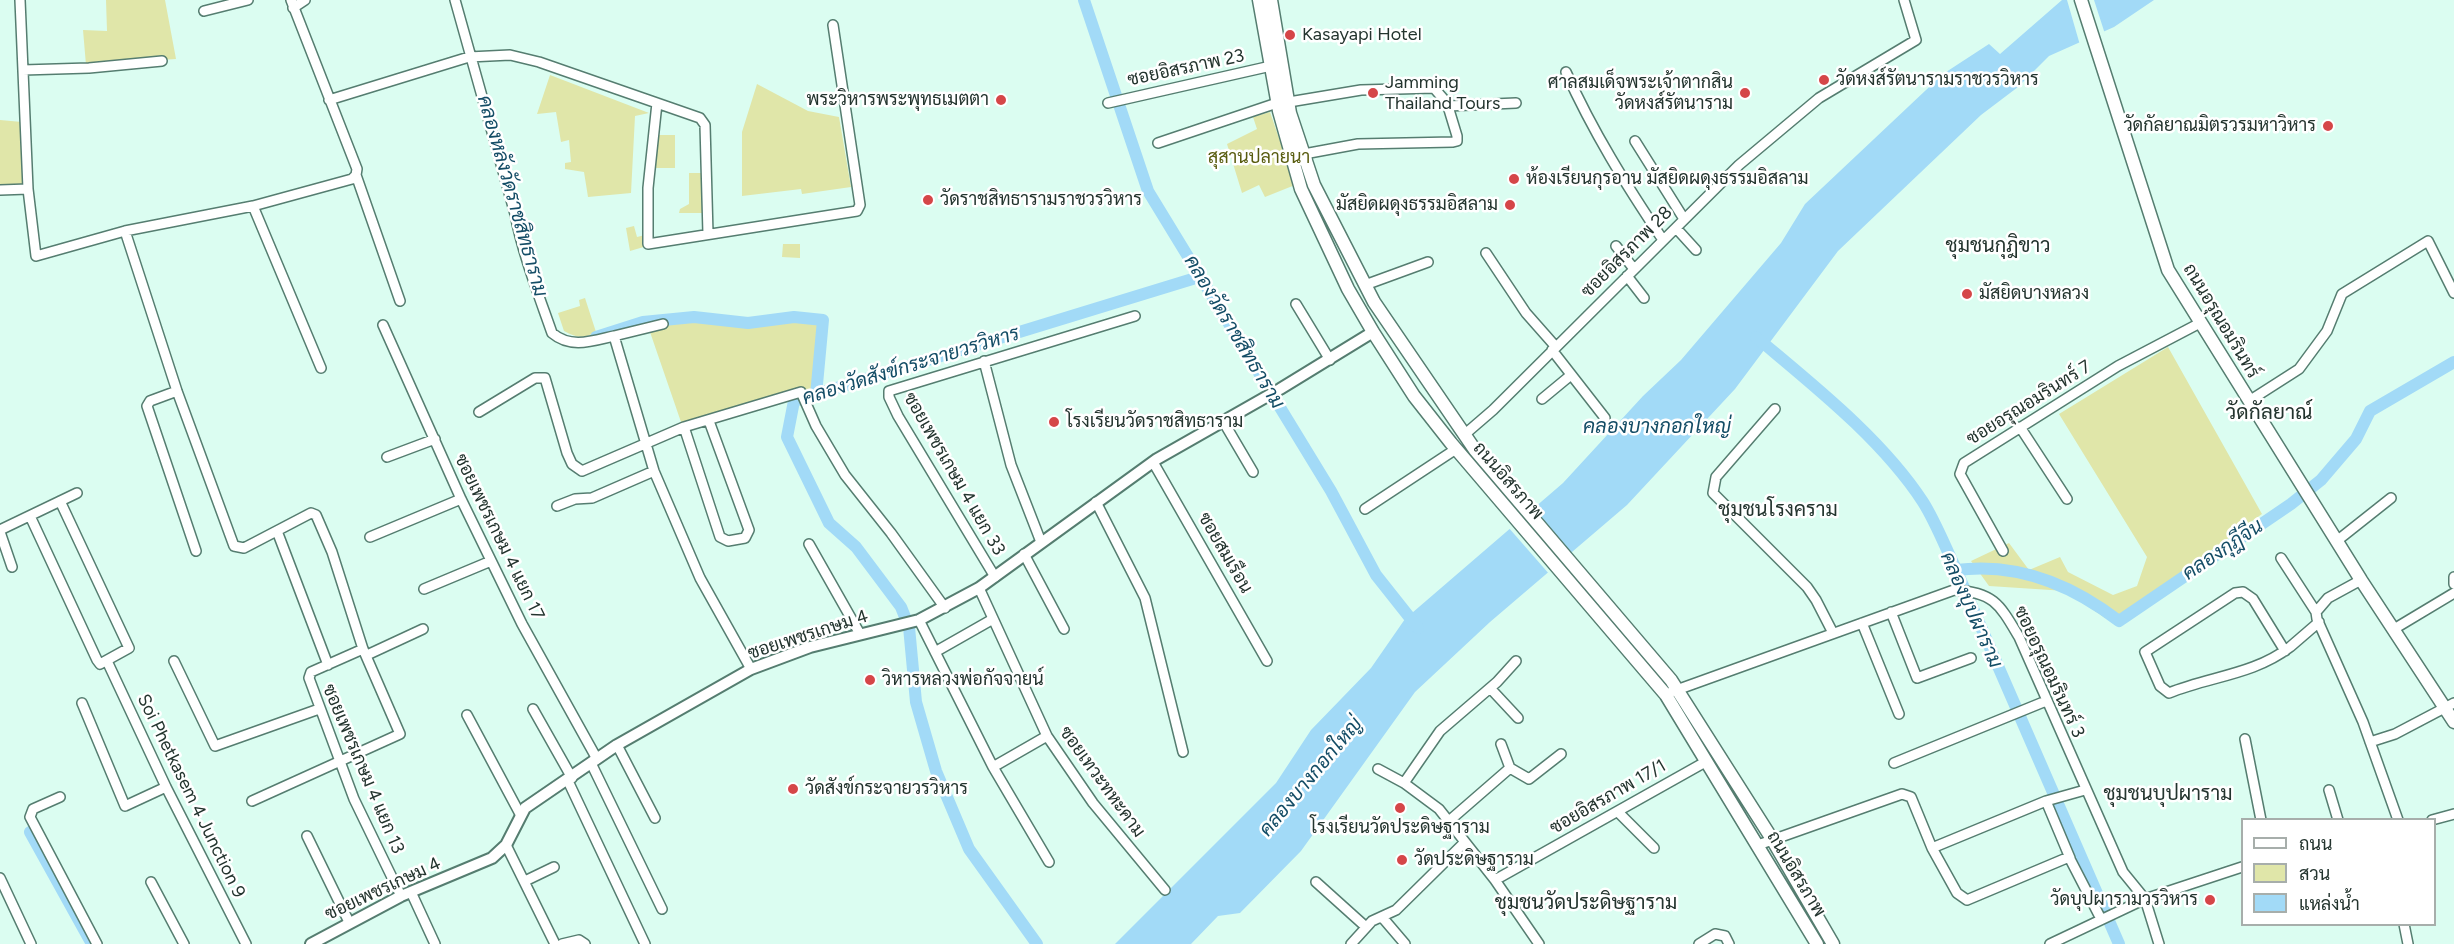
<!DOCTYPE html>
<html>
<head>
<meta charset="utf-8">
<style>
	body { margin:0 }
	#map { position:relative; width:2454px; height:944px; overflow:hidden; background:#dbfdf1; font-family:Figtree,Sarabun,sans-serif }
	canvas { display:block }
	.legend { position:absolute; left:2241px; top:818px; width:195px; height:108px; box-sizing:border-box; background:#fff; border:2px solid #a7aeab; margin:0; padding:8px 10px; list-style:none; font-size:18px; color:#23342e }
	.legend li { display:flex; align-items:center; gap:12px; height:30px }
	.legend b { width:30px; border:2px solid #a7aeab }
</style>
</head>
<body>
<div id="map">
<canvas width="2454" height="944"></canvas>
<ul class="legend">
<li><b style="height:8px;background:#fff"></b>ถนน</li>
<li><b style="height:16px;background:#e0e6a9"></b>สวน</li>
<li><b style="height:16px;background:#a2daf7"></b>แหล่งน้ำ</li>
</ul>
</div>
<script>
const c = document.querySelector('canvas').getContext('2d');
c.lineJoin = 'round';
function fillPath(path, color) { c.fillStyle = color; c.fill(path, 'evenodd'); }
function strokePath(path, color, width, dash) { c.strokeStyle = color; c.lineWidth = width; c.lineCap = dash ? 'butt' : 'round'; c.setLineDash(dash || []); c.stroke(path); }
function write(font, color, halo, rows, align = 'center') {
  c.font = font + ' Figtree,Sarabun,sans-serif'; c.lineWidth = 5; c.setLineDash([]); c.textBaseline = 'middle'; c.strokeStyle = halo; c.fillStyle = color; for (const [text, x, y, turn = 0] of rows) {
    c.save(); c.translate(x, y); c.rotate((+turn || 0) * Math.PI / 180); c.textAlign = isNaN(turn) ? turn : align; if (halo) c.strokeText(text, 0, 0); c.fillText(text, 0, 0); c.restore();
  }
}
fillPath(new Path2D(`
	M 106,0 L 165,0 L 176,59 L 86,65 L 83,30 L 107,31 Z
	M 550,75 L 649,113 L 635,116 L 631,193 L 588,197 L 584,172 L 565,169 L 565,163 L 571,162 L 569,140 L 561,142 L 556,112 L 537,114 Z
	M 757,84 L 808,111 L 839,117 L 851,187 L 802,194 L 801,189 L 742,196 L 742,132 Z
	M 1270,112 L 1295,185 L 1265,197 L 1259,185 L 1242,193 L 1227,144 L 1257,129 L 1253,117 Z
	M 0,120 L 22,122 L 24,185 L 0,185 Z
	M 656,135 L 675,135 L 675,168 L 652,168 Z
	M 689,173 L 703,173 L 704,213 L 679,213 L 680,209 L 689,204 Z
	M 634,226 L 637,237 L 645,235 L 647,246 L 630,251 L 626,228 Z
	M 783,244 L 800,244 L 800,258 L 782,257 Z
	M 585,298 L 596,332 C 584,339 577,338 564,331 L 558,313 L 580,306 L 579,300 Z
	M 669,323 L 820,323 L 812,392 L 681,422 L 650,332 Z
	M 2168,347 L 2262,514 L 2121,615 L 2105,618 L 2066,591 L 1989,586 L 1971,561 L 2009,543 L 2029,570 L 2060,557 L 2068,572 L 2113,595 L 2137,586 L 2147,557 L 2059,414 Z`), '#e0e6a9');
fillPath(new Path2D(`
	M 2062,0 L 2154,0 L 2114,27 L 2049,56 L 2018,87 L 1981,115 L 1838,251 L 1735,389 L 1627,505 L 1490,622 L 1415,692 L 1301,851 L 1240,913 L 1218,916 L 1191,944 L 1115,944 L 1276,783 L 1311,730 L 1371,668 L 1405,619 L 1563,483 L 1643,396 L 1681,360 L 1781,243 L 1805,204 L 1943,74 L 1989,44 L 2000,54 Z`), '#a2daf7');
fillPath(new Path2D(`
	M 2067,0 L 2094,0 L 2105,34 L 2080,45 Z
	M 1530,508 L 1572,556 L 1550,575 L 1508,527 Z`), '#dbfdf1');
strokePath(new Path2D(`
	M 1084,0 L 1148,191 L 1331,491 L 1376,575 L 1418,628
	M 596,337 L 643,322 L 694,317 L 748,323 L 794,317 L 823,320 L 816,395
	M 1756,337 C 1813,385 1882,439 1923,502 C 1935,521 1944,544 1954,565 L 2119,944
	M 1956,570 C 2017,562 2071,584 2119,621 L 2291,504 L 2321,480 L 2356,439 L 2370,411 L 2454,362
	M 30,832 L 92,944
	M 1037,944 L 969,849 L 936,771 L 916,702 L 909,627 L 901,607 L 856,547 L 829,523 L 787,437 L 794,401 L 1199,277`), '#a2daf7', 12);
const minor = new Path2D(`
	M 20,0 L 28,189 L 36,256 L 125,231 L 253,206 L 352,179 L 356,175
	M 291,0 L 357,169 L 356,175 L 400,301
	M 455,0 L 515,214 C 523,255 538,293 552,333 C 571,349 592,341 614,336
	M 293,8 L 305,0
	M 204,11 L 248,0
	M 23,70 L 89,68 L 162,61
	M 1566,72 C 1593,132 1626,185 1663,240
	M 329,100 L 469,57 L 510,55 L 539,62 L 700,118 L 705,125 L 708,234
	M 1289,102 L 1361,90 L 1434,88 L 1447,103 L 1457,136 L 1457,141 L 1453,142 L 1358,144 L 1304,154
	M 657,103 L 648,188 L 648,244 L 857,211 L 860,205 L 833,25
	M 1108,103 L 1271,66
	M 1448,106 L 1516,103
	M 1635,141 L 1684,219
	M 1158,143 L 1277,103
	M 0,190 L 28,189
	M 253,206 L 321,368
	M 1676,228 L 1696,250
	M 125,231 L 177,391 L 234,546 L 244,548 L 311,513 L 316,515 L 332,552 L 363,649 L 400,734 L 252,801
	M 1616,246 L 1634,269
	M 1486,253 L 1526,313 L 1556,347
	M 1627,276 L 1644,298
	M 1365,285 L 1428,262
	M 1296,304 L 1330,360
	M 663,324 L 614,336 L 654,471 L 700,578 L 751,669
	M 383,325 L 461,499 L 522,624 L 597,759
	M 1552,350 L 1605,418
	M 984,361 L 1011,465 L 1041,542
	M 177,391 L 150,401 L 147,406 L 196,551
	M 1542,399 L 1571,375
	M 2249,401 L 2299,369 L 2327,331 L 2342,294 L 2428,241 L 2454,293
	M 1775,409 L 1716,477 L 1713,493 L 1807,587 L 1816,600 L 1833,633
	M 479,412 L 535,378 L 545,378 L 567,453 L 572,464 L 582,471 L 684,427 L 801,392 L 816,426 L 845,475 L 891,533 L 945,608
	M 1223,421 L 1253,472
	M 684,427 L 720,537 L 728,541 L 745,538 L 749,530 L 709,421
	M 2020,427 L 2067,499
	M 1464,435 L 1493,410 L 1739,165 L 1819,98 L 1916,40 L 1904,0
	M 387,457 L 435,439
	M 1153,462 L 1267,661
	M 1096,502 L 1145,598 L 1183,752
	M 557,506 L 575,499 L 592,498 L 654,471
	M 1365,509 L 1456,449
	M 30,516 L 97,660 L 100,664 L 129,648 L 60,501
	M 0,530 L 77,493
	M 277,531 L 328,665
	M 0,532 L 12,567
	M 370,537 L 461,499
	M 2338,540 L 2391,498
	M 809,544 L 860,634
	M 2003,551 L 1960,474 L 1964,463 L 2118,366 L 2200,323
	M 1024,554 L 1064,629
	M 2281,558 L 2316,612
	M 995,577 L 898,416 L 889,397 L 889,391 L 1135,316
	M 2454,577 L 2454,584
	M 2361,580 L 2328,598 L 2316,612 L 2317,619 L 2363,722 L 2398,820
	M 979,588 L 1047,736 L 1093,803 L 1165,890
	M 424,589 L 491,561
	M 1891,612 L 1917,678 L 1971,658
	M 919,620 L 993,767 L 1049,862
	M 1862,623 L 1899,714
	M 2394,629 L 2454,593
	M 363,649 L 311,672 L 309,678 L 354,799 L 401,896
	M 2285,651 L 2253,599 L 2243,592 L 2235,593 L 2145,652 L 2160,686 L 2169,693 C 2211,676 2253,675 2290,647 L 2319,622
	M 935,652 L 993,619
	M 367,655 L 423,629
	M 107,661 L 166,787 L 246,944
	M 174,661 L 215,746 L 319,709
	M 1490,688 L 1518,718
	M 1671,692 L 1954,590 C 1994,592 2000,605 2019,637 L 2123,872 L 2145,899 L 2159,944
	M 82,703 L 125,806 L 166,787
	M 533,709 L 572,778
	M 467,715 L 520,814
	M 2245,739 L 2261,820
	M 2370,742 L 2395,734 L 2454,703
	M 1501,744 L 1510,768 L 1529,779 L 1561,754
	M 617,745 L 655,818
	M 591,763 L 662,909
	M 1894,763 L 2046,701
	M 993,767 L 1047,736
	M 1378,769 L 1404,783 L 1439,809 L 1495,880 L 1539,944
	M 568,781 L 645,944
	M 1404,783 L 1440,731 L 1497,682 L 1516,661
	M 2329,790 L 2338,820
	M 60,797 L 33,809 L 30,817 L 97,944
	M 2046,801 L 2070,858
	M 1619,813 L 1654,848
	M 2432,820 L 2454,814
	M 1449,821 L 1510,768
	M 307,836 L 349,922
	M 506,845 L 555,944
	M 1758,845 L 1902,794 L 1911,797 L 1932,848 L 2046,801 L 2085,790
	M 1932,848 L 1957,893 L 1967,900 L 2069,857 L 2101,919
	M 0,878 L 31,944
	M 1495,880 L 1707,761
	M 525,881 L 554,867
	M 151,882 L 184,944
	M 1316,882 L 1366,927
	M 411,892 L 435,944
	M 1382,917 L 1405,944
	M 2404,924 L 2408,944
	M 562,944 L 579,940 L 585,944
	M 1351,944 L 1372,921 L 1396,910 L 1464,843
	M 1699,944 L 1715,934 L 1725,936 L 1729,944
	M 2050,944 L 2145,899 L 2242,867`);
const tertiary = new Path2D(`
	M 311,944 L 401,896 L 492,858 L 506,845 L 525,808 L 617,745 L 751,669 L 810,647 L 919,620 L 979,588 L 1157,459 L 1280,389 L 1373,332`);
const secondary = new Path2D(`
	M 1259,0 L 1279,111 L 1301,189 L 1348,289 L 1373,332 L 1414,396 L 1451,443 L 1666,695 L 1817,944
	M 1271,0 L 1290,113 L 1314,185 L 1374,302 L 1475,450 L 1671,680 L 1772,839 L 1833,944
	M 2081,0 L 2168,270 L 2361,580 L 2454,722`);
strokePath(minor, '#557d70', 12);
strokePath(tertiary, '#557d70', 14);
strokePath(secondary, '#557d70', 15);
strokePath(minor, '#fff', 9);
strokePath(tertiary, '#fff', 10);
strokePath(secondary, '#fff', 12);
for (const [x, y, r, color] of [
	[1290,35,6,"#d54648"],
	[1824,80,6,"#d54648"],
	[1373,93,6,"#d54648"],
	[1745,93,6,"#d54648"],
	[1001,100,6,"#d54648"],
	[2328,126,6,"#d54648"],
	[1514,179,6,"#d54648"],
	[928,200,6,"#d54648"],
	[1510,205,6,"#d54648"],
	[1967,294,6,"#d54648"],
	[1054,422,6,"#d54648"],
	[870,680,6,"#d54648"],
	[793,789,6,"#d54648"],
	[1400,808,6,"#d54648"],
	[1402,860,6,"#d54648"],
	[2210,900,6,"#d54648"]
]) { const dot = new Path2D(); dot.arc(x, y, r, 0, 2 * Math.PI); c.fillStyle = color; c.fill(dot); strokePath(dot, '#fff', 2); }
write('18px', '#23342e', '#fff', [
	["Kasayapi Hotel",1302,35],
	["วัดหงส์รัตนารามราชวรวิหาร",1836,80],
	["Jamming",1385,83],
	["Thailand Tours",1385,104],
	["ศาลสมเด็จพระเจ้าตากสิน",1733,83,"right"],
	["วัดหงส์รัตนาราม",1733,104,"right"],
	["พระวิหารพระพุทธเมตตา",989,100,"right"],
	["วัดกัลยาณมิตรวรมหาวิหาร",2316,126,"right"],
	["ห้องเรียนกุรอาน มัสยิดผดุงธรรมอิสลาม",1526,179],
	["วัดราชสิทธารามราชวรวิหาร",940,200],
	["มัสยิดผดุงธรรมอิสลาม",1498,205,"right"],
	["มัสยิดบางหลวง",1979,294],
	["โรงเรียนวัดราชสิทธาราม",1066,422],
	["วิหารหลวงพ่อกัจจายน์",882,680],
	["วัดสังข์กระจายวรวิหาร",805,789],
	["โรงเรียนวัดประดิษฐาราม",1400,828,"center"],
	["วัดประดิษฐาราม",1414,860],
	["วัดบุปผารามวรวิหาร",2198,900,"right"]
], 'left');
write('18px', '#23342e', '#fff', [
	["ซอยอิสรภาพ 23",1186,68,-12],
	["ซอยอิสรภาพ 28",1627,252,-45],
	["ถนนอรุณอมรินทร์",2221,321,59],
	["ซอยอรุณอมรินทร์ 7",2029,403,-32],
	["ซอยเพชรเกษม 4 แยก 33",954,474,60],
	["ถนนอิสรภาพ",1508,481,49],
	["ซอยเพชรเกษม 4 แยก 17",499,537,64],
	["ซอยสมเรือน",1225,553,60],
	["ซอยเพชรเกษม 4",808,635,-18],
	["ซอยอรุณอมรินทร์ 3",2049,672,65],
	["ซอยเพชรเกษม 4 แยก 13",363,769,67],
	["ซอยเทวะทหะคาม",1102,782,54],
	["Soi Phetkasem 4 Junction 9",191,796,64],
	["ซอยอิสรภาพ 17/1",1608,797,-30],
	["ถนนอิสรภาพ",1796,874,59],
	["ซอยเพชรเกษม 4",383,889,-25]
]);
write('18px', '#585c0f', '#fff', [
	["สุสานปลายนา",1259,158]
]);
write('italic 20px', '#144d66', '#fff', [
	["คลองหลังวัดราชสิทธาราม",512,196,74],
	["คลองวัดราชสิทธาราม",1234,332,59],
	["คลองวัดสังข์กระจายวรวิหาร",911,366,-17],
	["คลองบางกอกใหญ่",1657,427],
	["คลองกุฎีจีน",2223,550,-34],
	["คลองบุปผาราม",1971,610,66],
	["คลองบางกอกใหญ่",1311,777,-50]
]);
write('20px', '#23342e', '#fff', [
	["ชุมชนกุฎิขาว",1998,246],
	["ชุมชนโรงคราม",1778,510],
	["ชุมชนบุปผาราม",2168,794],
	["ชุมชนวัดประดิษฐาราม",1586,903]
]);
write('21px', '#23342e', '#fff', [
	["วัดกัลยาณ์",2269,413]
]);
</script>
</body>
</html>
